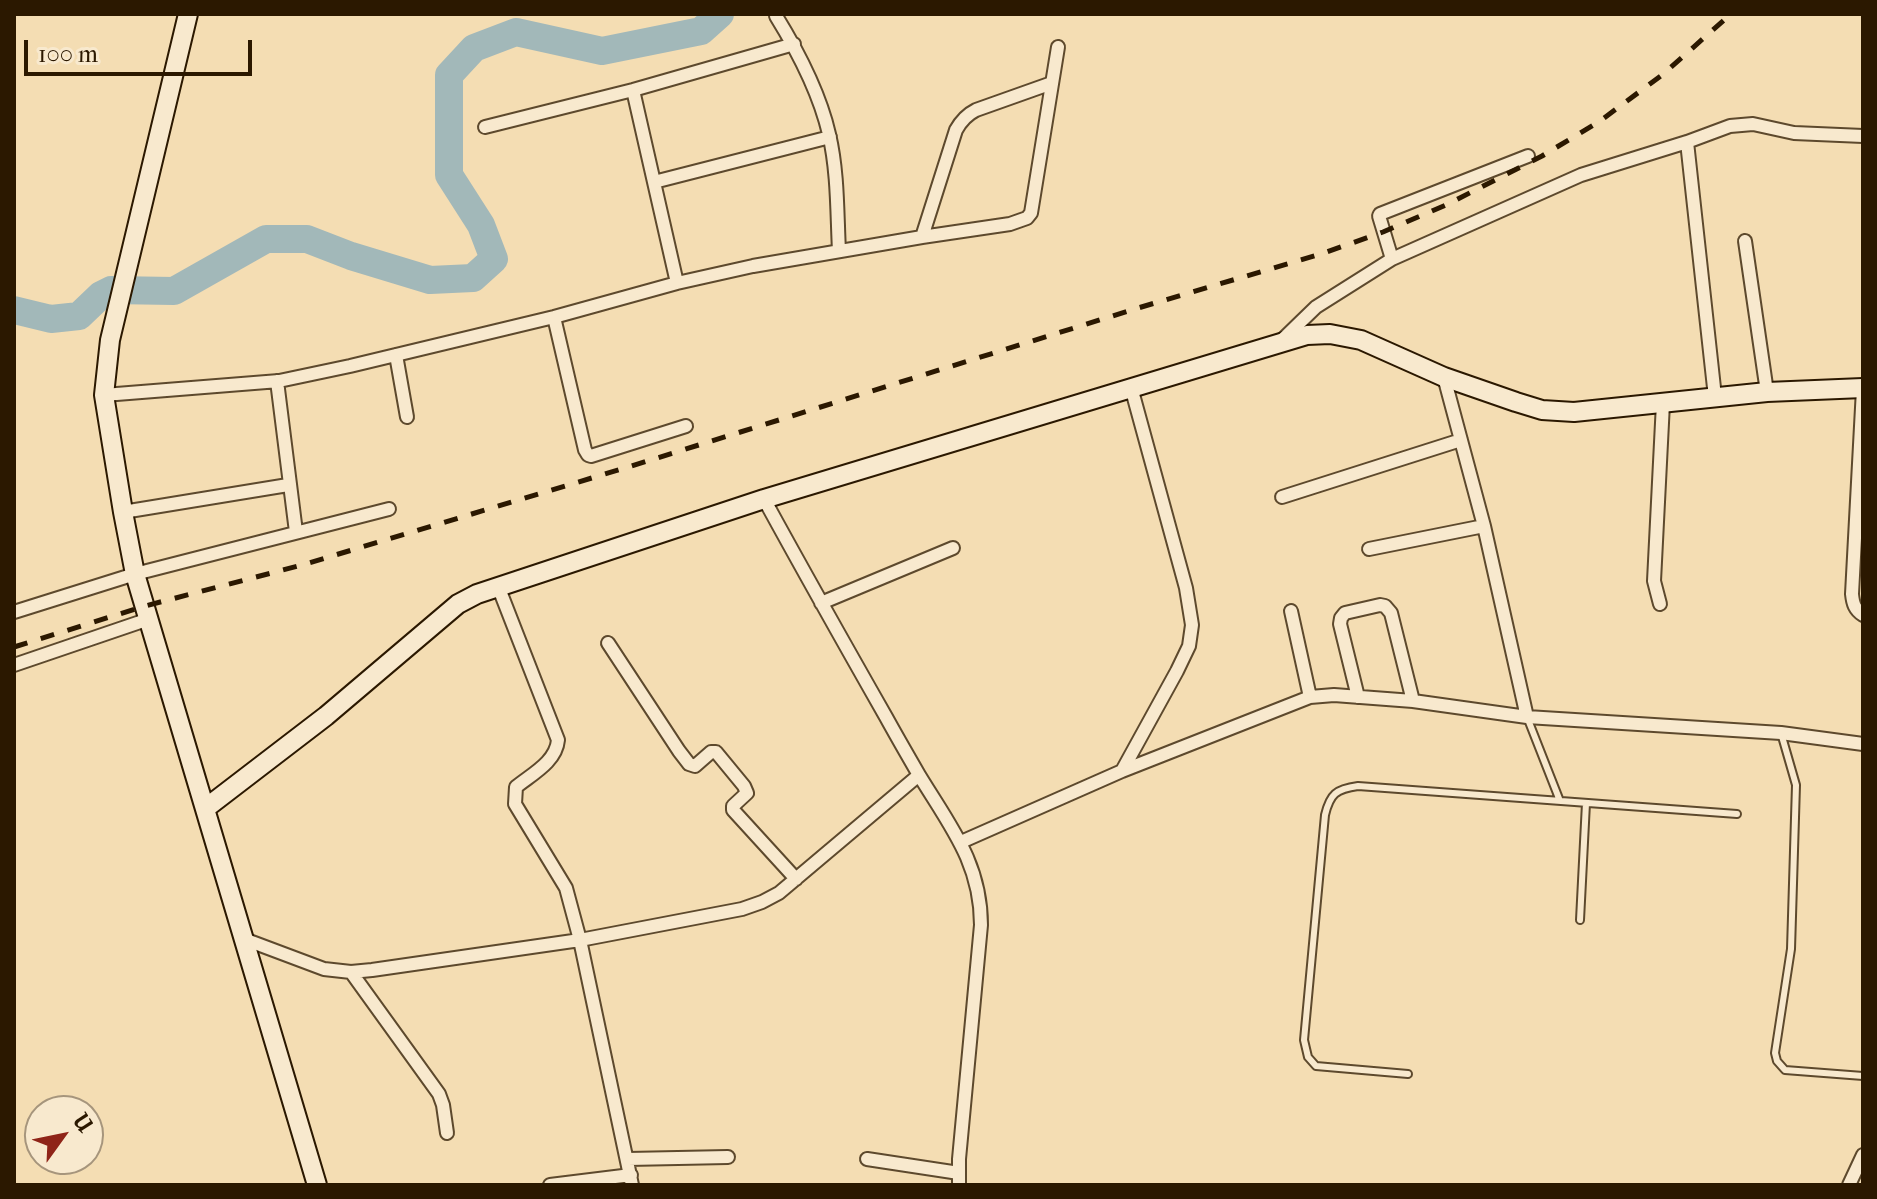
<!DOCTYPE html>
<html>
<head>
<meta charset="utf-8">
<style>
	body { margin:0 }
	#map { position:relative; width:1877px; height:1199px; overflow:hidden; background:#f4ddb3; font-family:"IM FELL French Canon",serif }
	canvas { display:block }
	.frame { position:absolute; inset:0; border:16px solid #2b1800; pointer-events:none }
	.north { position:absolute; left:24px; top:1095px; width:80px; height:80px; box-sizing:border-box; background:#f8e9ce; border:2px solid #a6957c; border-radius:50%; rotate:57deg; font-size:22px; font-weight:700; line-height:32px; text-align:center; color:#2b1800 }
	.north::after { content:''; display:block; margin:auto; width:28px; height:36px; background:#8f2418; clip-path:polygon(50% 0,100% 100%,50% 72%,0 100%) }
	.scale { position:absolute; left:24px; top:40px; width:228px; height:36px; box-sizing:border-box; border:4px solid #2b1800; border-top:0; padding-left:10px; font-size:24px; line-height:28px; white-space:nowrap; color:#2b1800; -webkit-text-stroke:6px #f8e9ce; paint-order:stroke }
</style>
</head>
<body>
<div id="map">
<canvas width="1877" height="1199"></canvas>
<div class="frame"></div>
<div class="north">U</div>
<div class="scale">100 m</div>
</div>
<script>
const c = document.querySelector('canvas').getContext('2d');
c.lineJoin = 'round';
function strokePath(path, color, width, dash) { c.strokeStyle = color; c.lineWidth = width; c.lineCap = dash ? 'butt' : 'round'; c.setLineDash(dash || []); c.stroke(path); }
strokePath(new Path2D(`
	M 14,310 L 51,319 L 79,316 L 101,295 L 111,290 L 174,291 L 266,239 L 307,239 L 351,256 L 430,280 L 473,278 L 494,259 L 481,225 L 449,175 L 449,75 L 474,48 L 516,32 L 602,51 L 701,31 L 720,14`), '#a2b8b9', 28);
const lane = new Path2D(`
	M 1527,717 L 1560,801
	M 1781,733 L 1796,785 L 1791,949 L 1775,1053 L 1777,1061 L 1785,1070 L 1863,1076
	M 1580,920 L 1586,803
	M 1408,1074 L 1316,1066 L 1308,1057 L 1304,1040 L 1325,815 C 1330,794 1336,789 1358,786 L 1737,814`);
const street = new Path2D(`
	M 776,16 C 797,50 820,95 829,134 C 838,172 837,213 839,251
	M 633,90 L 677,283
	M 485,127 L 633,90 L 794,44
	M 1687,142 L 1715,397
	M 654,182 L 830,137
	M 922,237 L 956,130 C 961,121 966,115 976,110 L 1052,83
	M 1745,241 L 1767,392
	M 1392,259 L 1379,216 L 1380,214 L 1528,156
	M 554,317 L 585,450 L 588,455 L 591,456 L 686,426
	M 1283,339 L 1316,307 L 1392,259 L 1581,175 L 1687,142 L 1730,126 L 1753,124 L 1794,133 L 1863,136
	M 396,355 L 407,417
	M 1444,377 L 1484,526 L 1527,717
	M 277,381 L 296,532
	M 1863,389 L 1852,594 C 1853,604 1855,610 1863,615
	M 104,395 L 279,381 L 350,366 L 554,317 L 677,283 L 753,266 L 922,237 L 1010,224 L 1027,218 L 1031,213 L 1058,47
	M 1282,497 L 1461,440
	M 764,499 C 804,572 845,645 886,717 C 897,737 908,756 919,775 C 950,826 981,863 981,925 L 959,1159 L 959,1185
	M 123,512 L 288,485
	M 1369,549 L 1484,526
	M 498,586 L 558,740 C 556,762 532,774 516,787 L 515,804 L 566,888 L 580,940 L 632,1185
	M 821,603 L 953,548
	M 1660,604 L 1654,581 L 1663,403
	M 1291,611 L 1310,697
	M 14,612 L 135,574 L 389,509
	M 608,643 L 679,751 L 689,764 L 695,766 L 711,752 L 716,752 L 744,786 L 747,793 L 733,806 L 733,810 L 796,879
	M 14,665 L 149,619
	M 1358,697 L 1340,624 L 1341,618 L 1345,613 L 1380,605 L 1385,606 L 1391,613 L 1413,701
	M 1122,771 L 1177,671 L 1189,646 L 1192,625 L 1186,588 L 1131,387
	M 961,842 L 1122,771 L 1310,697 L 1334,695 L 1413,701 L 1527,717 L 1781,733 L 1863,744
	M 244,939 L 324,969 L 351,972 L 372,970 L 580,940 L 742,909 L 762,902 L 779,893 L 919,775
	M 351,972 L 439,1094 L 443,1105 L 447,1133
	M 628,1159 L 728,1157
	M 867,1159 L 959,1173
	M 550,1185 L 631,1175
	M 1849,1185 L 1863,1155`);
const secondary = new Path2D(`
	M 188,14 L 110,340 L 104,395 L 123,512 L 135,574 L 317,1185
	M 206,808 L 326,716 L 458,604 L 477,594 L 764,499 L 1307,335 L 1330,334 L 1361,340 L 1444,377 L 1516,402 L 1542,410 L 1574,412 L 1767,392 L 1863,388`);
strokePath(lane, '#5d492d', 10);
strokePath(street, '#5d492d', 16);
strokePath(secondary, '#2b1800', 22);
strokePath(lane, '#f8e9ce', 6);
strokePath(street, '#f8e9ce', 12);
strokePath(secondary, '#f8e9ce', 18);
strokePath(new Path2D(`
	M 14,647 L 145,606 L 302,565 L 625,468 L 1138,308 L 1321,254 L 1383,232 L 1446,205 L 1497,179 L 1542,156 L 1600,121 L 1662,75 L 1731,14`), '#2b1800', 5, [14, 14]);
</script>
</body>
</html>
